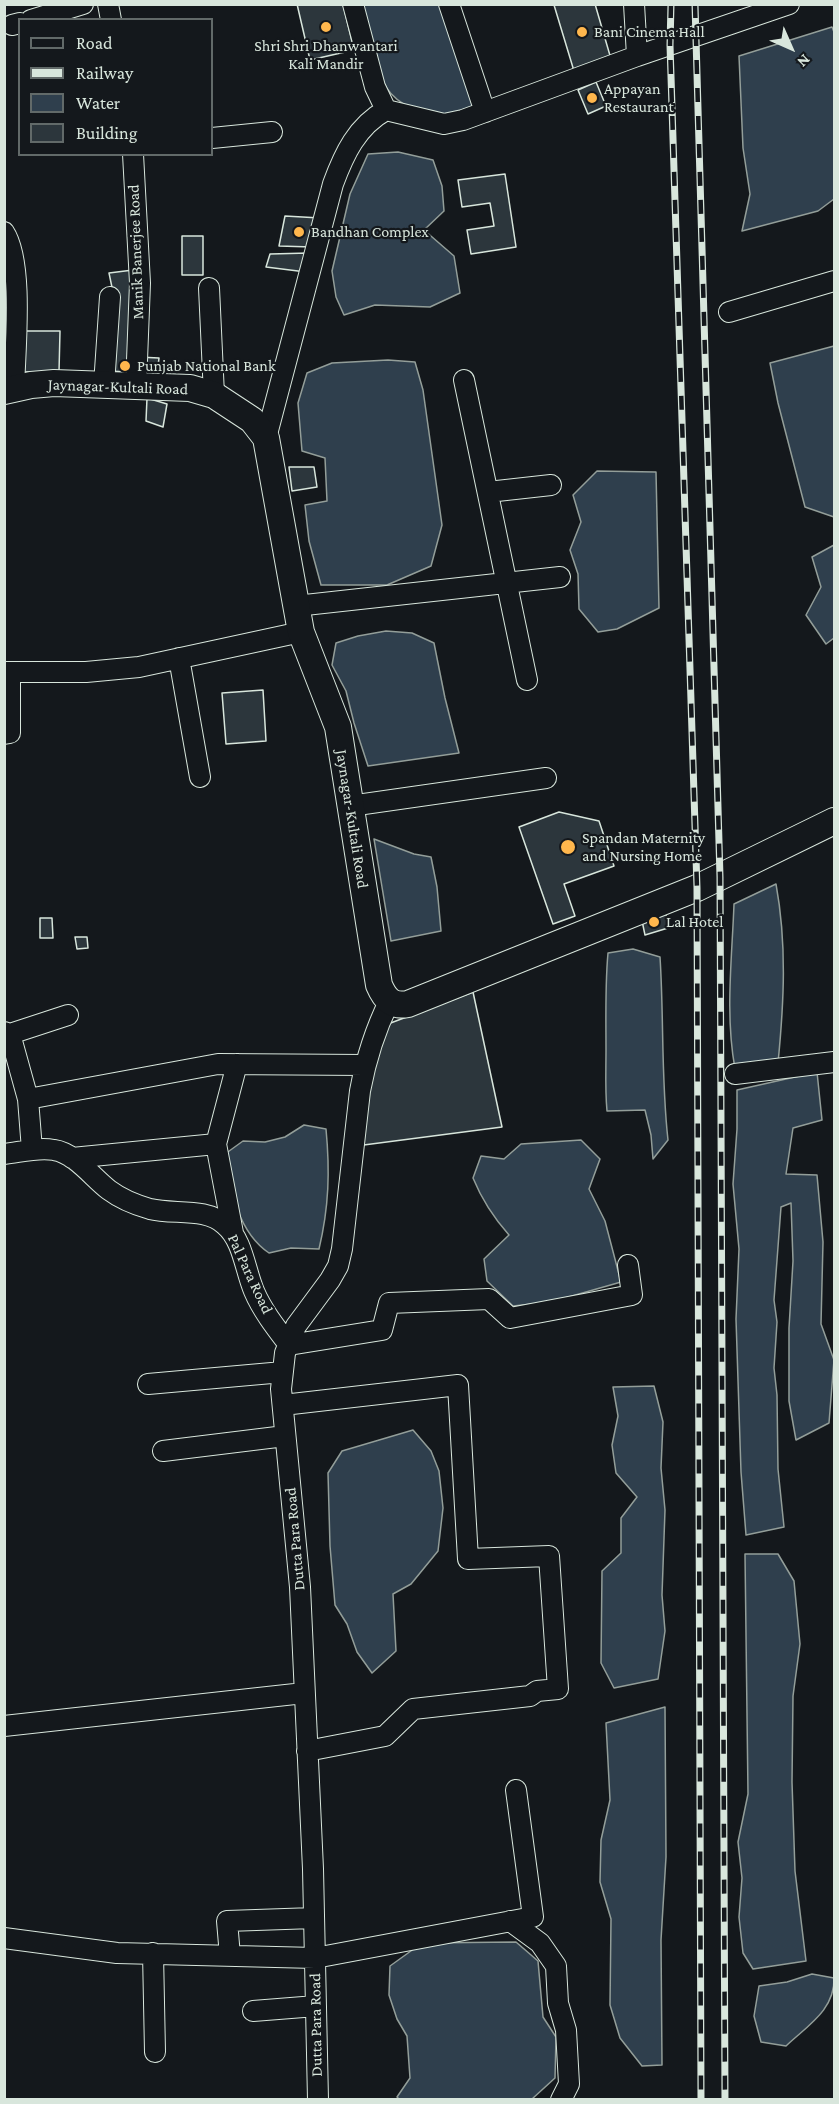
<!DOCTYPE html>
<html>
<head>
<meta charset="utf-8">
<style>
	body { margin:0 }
	#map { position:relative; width:839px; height:2104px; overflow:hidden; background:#14181c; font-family:"Crimson Pro",serif }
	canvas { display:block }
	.frame { position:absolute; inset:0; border:6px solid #d8e6dc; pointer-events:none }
	.legend { position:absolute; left:18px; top:18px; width:195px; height:138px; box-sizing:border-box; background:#14181c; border:2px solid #626a69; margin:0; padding:8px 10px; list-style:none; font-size:18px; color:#d8e6dc }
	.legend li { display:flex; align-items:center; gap:12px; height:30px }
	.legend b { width:30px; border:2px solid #626a69 }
	.north { position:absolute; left:761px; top:18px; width:60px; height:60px; -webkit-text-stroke:4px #14181c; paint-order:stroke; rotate:135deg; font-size:16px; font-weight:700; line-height:24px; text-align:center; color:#d8e6dc }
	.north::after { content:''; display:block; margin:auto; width:21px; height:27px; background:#d8e6dc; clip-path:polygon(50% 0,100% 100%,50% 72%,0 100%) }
</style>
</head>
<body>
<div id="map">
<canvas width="839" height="2104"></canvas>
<div class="frame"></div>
<ul class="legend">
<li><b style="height:8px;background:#14181c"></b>Road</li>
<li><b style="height:8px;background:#d8e6dc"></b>Railway</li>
<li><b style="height:16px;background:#2f3f4d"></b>Water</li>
<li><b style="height:16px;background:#2c363c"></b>Building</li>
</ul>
<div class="north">N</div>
</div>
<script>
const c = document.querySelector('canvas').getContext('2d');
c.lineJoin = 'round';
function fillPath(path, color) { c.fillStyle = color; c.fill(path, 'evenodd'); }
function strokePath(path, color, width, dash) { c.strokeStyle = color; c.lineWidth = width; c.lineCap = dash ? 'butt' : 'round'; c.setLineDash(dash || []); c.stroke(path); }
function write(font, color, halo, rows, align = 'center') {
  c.font = font + ' "Crimson Pro",serif'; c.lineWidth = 4.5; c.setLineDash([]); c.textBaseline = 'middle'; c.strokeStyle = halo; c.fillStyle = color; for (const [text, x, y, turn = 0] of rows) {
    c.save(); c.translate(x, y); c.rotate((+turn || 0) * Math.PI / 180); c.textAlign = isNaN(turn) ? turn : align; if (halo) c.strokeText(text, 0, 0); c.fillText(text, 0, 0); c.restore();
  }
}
const water = new Path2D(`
	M 363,5 L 440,5 L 475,107 C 462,112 449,116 435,115 C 415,114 390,99 383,81 C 374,57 369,29 363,5 Z
	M 832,27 L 834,32 L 834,199 L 818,211 L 742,231 L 750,194 L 743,148 L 739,56 Z
	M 398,152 L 433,160 L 442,186 L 444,211 L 424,230 L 454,256 L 460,293 L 430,307 L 375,305 L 344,315 L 336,297 L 332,271 L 350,194 L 368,154 Z
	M 834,346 L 834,517 L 805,507 L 778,403 L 770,363 Z
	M 388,360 L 415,362 L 423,390 L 442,525 L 431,566 L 387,585 L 321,585 L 309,541 L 305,505 L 327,501 L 325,458 L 302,451 L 298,403 L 307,373 L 332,363 Z
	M 597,471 L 656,472 L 659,608 L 617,629 L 598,632 L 579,609 L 578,574 L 570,550 L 581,522 L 573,495 Z
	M 834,545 L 834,638 L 826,644 L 806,615 L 821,587 L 812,557 Z
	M 386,631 L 412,633 L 434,643 L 445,698 L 459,753 L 368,766 L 354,723 L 346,691 L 332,665 L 336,643 L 358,636 Z
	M 374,839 L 414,854 L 431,857 L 437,887 L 441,931 L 391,941 Z
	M 776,884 C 787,944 784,1002 778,1063 L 735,1069 C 725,1014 732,959 734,904 Z
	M 633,949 L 660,957 C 664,1018 661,1079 668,1140 L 653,1159 L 651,1135 L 645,1110 L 607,1111 C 605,1090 606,1071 606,1050 C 606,1018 605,985 608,953 Z
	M 817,1072 L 822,1120 L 793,1128 L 786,1174 L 817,1175 L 823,1242 L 821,1324 L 834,1360 L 829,1423 L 796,1440 L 789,1401 L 789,1328 L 793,1261 L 791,1203 L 781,1207 L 774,1300 L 777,1322 L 774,1368 L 777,1395 L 778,1469 L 784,1527 L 746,1535 L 741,1472 L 736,1319 L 739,1249 L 733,1184 L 737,1129 L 737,1090 Z
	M 304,1125 L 326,1129 C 330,1171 329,1207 319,1249 L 291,1248 L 269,1253 C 237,1231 231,1190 225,1154 L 243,1141 L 265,1142 L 285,1137 Z
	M 581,1140 L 600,1159 L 589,1189 L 605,1221 L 621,1282 L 551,1302 L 513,1306 L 487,1281 L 484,1259 L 509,1235 C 493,1217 482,1200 473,1178 L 481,1156 L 504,1159 L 521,1144 Z
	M 654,1386 L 663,1422 L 661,1468 L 665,1510 L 662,1595 L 665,1631 L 658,1679 L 614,1688 L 601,1663 L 602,1571 L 621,1553 L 621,1518 L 637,1497 L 616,1473 L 612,1445 L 618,1416 L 613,1387 Z
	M 413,1430 L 431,1451 L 439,1471 L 443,1508 L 438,1551 L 411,1584 L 393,1594 L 396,1651 L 372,1673 L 357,1652 L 347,1624 L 335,1605 L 330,1546 L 328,1473 L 342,1451 Z
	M 745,1554 L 778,1554 L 794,1581 L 800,1644 L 793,1696 L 792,1782 L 795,1871 L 806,1961 L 753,1969 L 743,1953 L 739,1917 L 742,1878 L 738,1842 L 748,1794 Z
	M 665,1707 L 666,1857 L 661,1940 L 662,2065 L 642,2066 L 620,2038 L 610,2005 L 611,1919 L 600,1882 L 601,1840 L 610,1800 L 606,1723 Z
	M 516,1942 L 538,1961 L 543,2017 L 556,2037 L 555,2078 L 532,2099 L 399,2099 L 397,2097 L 410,2078 L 407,2036 L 397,2019 L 389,1995 L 390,1966 L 422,1943 Z
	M 812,1974 L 834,1978 C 835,2010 807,2026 786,2046 L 761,2042 L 754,2016 L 759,1986 L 787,1982 Z`);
fillPath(water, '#2f3f4d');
strokePath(water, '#939e99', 1.5);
const building = new Path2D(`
	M 297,4 L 343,4 L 354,50 L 310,60 Z
	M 595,4 L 611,59 L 574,71 L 554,5 Z
	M 596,82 L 606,106 L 588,114 L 578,90 Z
	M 505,174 L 516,247 L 471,254 L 467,230 L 494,226 L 490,203 L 462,207 L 458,180 Z
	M 285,216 L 320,218 L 312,247 L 279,246 Z
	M 182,236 L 203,236 L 203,275 L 182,275 Z
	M 309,253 L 306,272 L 266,267 L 270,254 Z
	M 133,270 L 129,372 L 108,371 L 114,297 L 109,273 Z
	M 22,331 L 60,331 L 59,372 L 22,372 Z
	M 138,357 L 159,358 L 157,375 L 137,373 Z
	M 147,398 L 167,404 L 163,427 L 146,421 Z
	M 289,467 L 314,467 L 317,487 L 292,491 Z
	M 263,690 L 266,741 L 226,744 L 222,693 Z
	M 559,812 L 599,821 L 614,866 L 564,884 L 575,916 L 553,924 L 519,827 Z
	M 665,908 L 668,928 L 645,935 L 641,916 Z
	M 40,918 L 52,918 L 53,938 L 40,938 Z
	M 75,937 L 87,937 L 88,948 L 77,949 Z
	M 473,992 L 502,1127 L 356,1146 L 380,1027 Z`);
fillPath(building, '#2c363c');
strokePath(building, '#d8e6dc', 1.5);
const minor = new Path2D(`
	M 108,4 L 111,20
	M 353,4 L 375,87 L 386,110
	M 449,4 L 485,112
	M 634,4 L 637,56
	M 31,20 L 83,4
	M 12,25 L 20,23
	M 212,138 L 272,132
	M 133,154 L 140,283 L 136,386
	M 4,232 C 24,262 15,350 14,389
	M 209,288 L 214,395
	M 729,312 L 834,281
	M 464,380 L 527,680
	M 104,385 L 110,297
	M 266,438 L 333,184 C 344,154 357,126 386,110 L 444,124 L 463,120 L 637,56 L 789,4
	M 488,492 L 551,485
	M 296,606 L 560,577
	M 179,658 L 200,777
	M 4,672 L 86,672 L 139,667 L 301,632
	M 4,734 L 10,733 L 10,672
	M 350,806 L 546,778
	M 4,1032 L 10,1034 L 28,1099
	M 10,1034 L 68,1015
	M 735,1074 L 834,1062
	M 32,1150 L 28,1099 L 218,1064 L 365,1065
	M 4,1154 C 21,1152 38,1147 54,1150 C 75,1153 93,1178 109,1190 C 121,1199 136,1205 150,1209 C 174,1215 206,1207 225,1225 C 243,1240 245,1270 254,1291 C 262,1310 276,1328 289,1345 L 382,1330 L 389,1303 L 489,1299 L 510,1318 L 632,1295 L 628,1265
	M 72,1158 L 216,1144
	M 233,1233 L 216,1144 L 237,1064
	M 148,1384 L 283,1372
	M 283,1405 L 458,1385 L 468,1559 L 549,1556 L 558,1689 L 537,1691 L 530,1696 L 413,1709 L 385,1736 L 307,1751
	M 163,1451 L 285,1436
	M 4,1726 L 304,1693
	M 510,1921 L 540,1943 L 556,1966 L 558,2003 L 566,2030 L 569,2084 L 561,2100
	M 4,1938 L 117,1953 L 315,1958 L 533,1917 L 516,1790
	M 153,1953 L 155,2052
	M 230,1956 L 227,1921 L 314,1918
	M 253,2011 L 316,2006
	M 318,2100 L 313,1869 L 300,1587 L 281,1389 L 285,1353 L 296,1326 L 330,1280 L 338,1266 L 342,1249 L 360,1091 C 366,1059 375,1030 389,1002`);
const major = new Path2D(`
	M 4,391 L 31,385 L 54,383 L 190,388 L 214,395 L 252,420 L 266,438 L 301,632 L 338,727 L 379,985 C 385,999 392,1007 408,1004 L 697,888 L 834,821`);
strokePath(minor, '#d8e6dc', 22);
strokePath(major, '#d8e6dc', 28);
strokePath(minor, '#14181c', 20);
strokePath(major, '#14181c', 26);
const rail = new Path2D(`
	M 671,4 L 670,45 L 697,888 L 701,2100
	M 695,4 L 720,877 L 725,2100`);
strokePath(rail, '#d8e6dc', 7);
strokePath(rail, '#14181c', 4.5, [14]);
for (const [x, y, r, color] of [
	[326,27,6,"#ffb74d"],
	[582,32,6,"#ffb74d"],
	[592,98,6,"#ffb74d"],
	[299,232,6,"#ffb74d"],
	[125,366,6,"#ffb74d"],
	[568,847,8,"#ffb74d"],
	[654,922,6,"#ffb74d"]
]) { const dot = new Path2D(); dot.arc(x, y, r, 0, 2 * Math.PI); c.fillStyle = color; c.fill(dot); strokePath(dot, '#14181c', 2); }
write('16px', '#d8e6dc', '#14181c', [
	["Bani Cinema Hall",594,32],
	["Shri Shri Dhanwantari",326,46,"center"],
	["Kali Mandir",326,64,"center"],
	["Appayan",604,89],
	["Restaurant",604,107],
	["Bandhan Complex",311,232],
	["Punjab National Bank",137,366],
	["Spandan Maternity",582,838],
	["and Nursing Home",582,856],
	["Lal Hotel",666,922]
], 'left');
write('16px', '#d8e6dc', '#14181c', [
	["Manik Banerjee Road",136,252,-92],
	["Jaynagar-Kultali Road",118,387,2],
	["Jaynagar-Kultali Road",352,819,81],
	["Pal Para Road",250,1274,65],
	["Dutta Para Road",295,1539,-95],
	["Dutta Para Road",316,2025,-91]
]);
</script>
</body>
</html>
